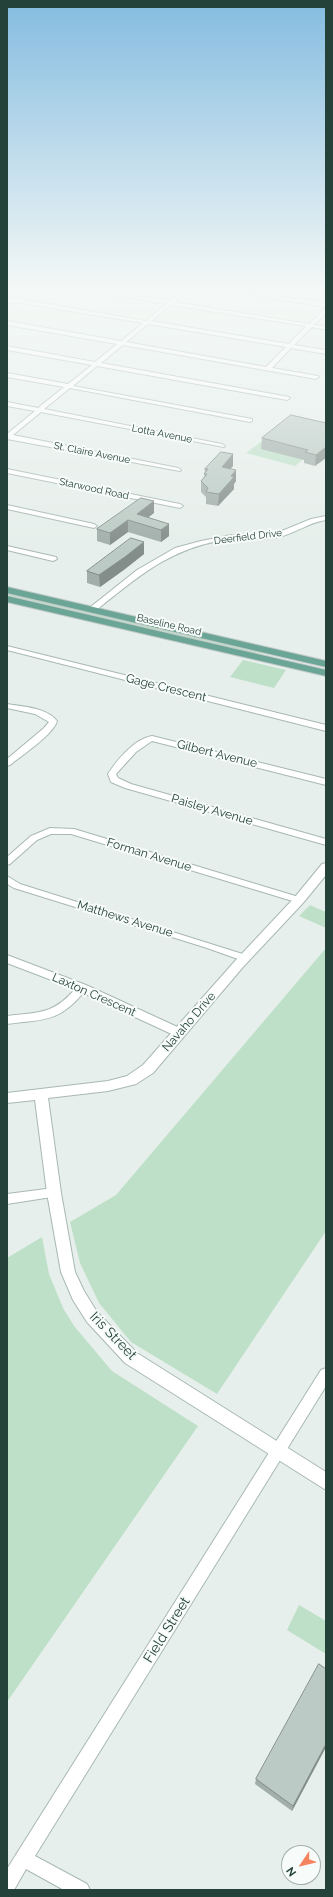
<!DOCTYPE html>
<html>
<head>
<meta charset="utf-8">
<style>
	body { margin:0 }
	#map { position:relative; width:333px; height:1897px; overflow:hidden; background:#e6efeb; font-family:Raleway,sans-serif }
	canvas { display:block }
	.frame { position:absolute; inset:0; border:8px solid #24423a; pointer-events:none }
	.north { position:absolute; left:281px; top:1845px; width:40px; height:40px; box-sizing:border-box; background:#f7fbf9; border:1px solid #a3b1ad; border-radius:50%; rotate:235deg; font-size:11px; font-weight:700; line-height:16px; text-align:center; color:#24423a }
	.north::after { content:''; display:block; margin:auto; width:14px; height:18px; background:#f4845f; clip-path:polygon(50% 0,100% 100%,50% 72%,0 100%) }
</style>
</head>
<body>
<div id="map">
<canvas width="333" height="1897"></canvas>
<div class="frame"></div>
<div class="north">N</div>
</div>
<script>
const c = document.querySelector('canvas').getContext('2d');
c.lineJoin = 'round';
function fillPath(path, color) { c.fillStyle = color; c.fill(path, 'evenodd'); }
function strokePath(path, color, width, dash) { c.strokeStyle = color; c.lineWidth = width; c.lineCap = dash ? 'butt' : 'round'; c.setLineDash(dash || []); c.stroke(path); }
function write(font, color, halo, rows, align = 'center') {
  c.font = font + ' Raleway,sans-serif'; c.lineWidth = 4; c.setLineDash([]); c.textBaseline = 'middle'; c.strokeStyle = halo; c.fillStyle = color; for (const [text, x, y, turn = 0] of rows) {
    c.save(); c.translate(x, y); c.rotate((+turn || 0) * Math.PI / 180); c.textAlign = isNaN(turn) ? turn : align; if (halo) c.strokeText(text, 0, 0); c.fillText(text, 0, 0); c.restore();
  }
}
fillPath(new Path2D(`
	M 287,422 L 326,441 L 295,466 L 246,453 Z
	M 7,593 L 272,655 L 246,651 L 7,595 Z
	M 243,660 L 286,670 L 274,688 L 230,677 Z
	M 310,905 L 326,912 L 326,928 L 299,916 Z
	M 326,948 L 326,1231 L 217,1394 L 131,1342 L 99,1303 L 80,1263 L 70,1222 L 116,1195 Z
	M 42,1237 L 49,1274 L 63,1308 L 74,1326 L 112,1371 L 198,1426 L 7,1702 L 7,1258 Z
	M 299,1605 L 326,1621 L 326,1654 L 287,1630 Z`), '#bfe0c8');
const minor = new Path2D(`
	M 28,288 L 34,288 L 19,299 L 146,321 L 166,304 L 73,288 L 87,288 L 169,301 L 185,288 L 191,288 L 175,302 L 309,324 L 326,308 L 326,313 L 314,325 L 326,326 L 326,330 L 312,327 L 294,345 L 326,350 L 326,354 L 291,348 L 272,368 L 318,376 L 319,377 L 316,379 L 123,345 L 101,363 L 289,397 L 290,398 L 287,400 L 97,366 L 73,386 L 252,419 L 252,421 L 250,422 L 70,388 L 44,409 L 222,444 L 225,446 L 224,447 L 41,412 L 13,435 L 178,468 L 181,470 L 180,471 L 7,439 L 7,434 L 35,411 L 7,406 L 7,402 L 38,408 L 64,387 L 7,377 L 7,373 L 68,384 L 92,365 L 7,350 L 7,346 L 95,362 L 117,344 L 7,325 L 7,321 L 121,341 L 143,323 L 15,302 L 12,304 L 7,301 L 7,297 L 14,299 ZM 171,305 L 306,326 L 289,344 L 151,321 ZM 148,324 L 286,347 L 266,367 L 126,342 Z
	M 212,288 L 226,288 L 326,303 L 326,307 Z
	M 7,469 L 180,504 L 183,506 L 180,508 L 7,473 Z
	M 7,505 L 94,524 L 97,526 L 94,528 L 7,509 Z
	M 326,516 L 326,520 C 309,522 295,534 278,537 C 260,541 241,537 223,540 C 167,550 138,577 95,611 L 92,611 L 88,609 L 137,570 L 175,548 L 201,541 L 232,535 L 277,533 L 311,519 Z
	M 7,546 L 56,557 L 57,559 L 53,561 L 7,550 Z
	M 7,646 L 326,725 L 326,731 L 7,650 Z
	M 7,704 C 23,707 46,707 57,721 C 54,734 21,756 10,765 L 7,766 L 7,759 L 44,728 L 49,722 L 35,714 L 7,708 Z
	M 152,736 L 326,779 L 326,785 L 152,741 L 136,752 L 116,774 L 118,778 L 131,784 L 326,839 L 326,845 L 125,788 L 111,782 L 108,774 C 117,760 134,739 152,736 Z
	M 50,828 L 74,829 L 302,898 L 304,900 L 302,902 L 296,902 L 71,834 L 51,834 L 37,840 L 10,864 L 7,865 L 7,857 L 31,836 Z
	M 7,876 L 20,884 L 249,956 L 250,958 L 245,962 L 241,960 L 204,947 L 14,888 L 7,884 Z
	M 7,955 L 86,985 L 184,1030 L 185,1033 L 184,1036 L 176,1036 L 83,993 C 58,1023 43,1019 7,1024 L 7,1016 C 38,1012 53,1015 75,989 L 7,963 Z
	M 54,1188 L 58,1190 L 60,1193 L 58,1196 L 7,1204 L 7,1194 Z
	M 326,1368 L 326,1386 L 35,1856 L 87,1884 L 90,1890 L 64,1890 L 26,1869 L 14,1890 L 7,1890 L 7,1869 L 321,1370 Z`);
const tertiary = new Path2D(`
	M 326,863 L 326,875 L 303,903 L 243,967 L 153,1073 L 136,1084 L 108,1091 L 48,1098 L 61,1193 L 75,1272 L 84,1291 L 97,1312 L 137,1353 L 326,1472 L 326,1490 L 125,1363 L 87,1322 L 73,1300 L 61,1272 L 47,1193 L 35,1100 L 7,1103 L 7,1093 L 108,1081 L 127,1076 L 143,1065 L 235,961 L 295,897 L 322,864 Z`);
const primary = new Path2D(`
	M 7,587 L 326,661 L 326,667 L 7,593 Z
	M 7,596 L 326,670 L 326,676 L 7,602 Z`);
strokePath(minor, '#a8b8b2', 2);
strokePath(tertiary, '#a8b8b2', 2);
strokePath(primary, '#c2cac8', 2);
fillPath(minor, '#fff');
fillPath(tertiary, '#fff');
fillPath(primary, '#6aa596');
fillPath(new Path2D(`
	M 326,423 L 315,466 L 304,463 L 304,460 L 261,449 L 262,438 Z
	M 233,466 L 230,468 L 236,481 L 234,484 L 234,489 L 218,506 L 206,504 L 206,497 L 201,492 L 201,481 L 204,478 L 205,469 Z
	M 154,513 L 148,517 L 169,536 L 161,542 L 128,532 L 110,545 L 97,541 L 97,529 Z
	M 144,542 L 144,554 L 125,569 L 100,587 L 87,583 L 87,571 Z
	M 326,1669 L 326,1747 L 292,1811 L 255,1784 L 256,1779 Z`), '#a1aea9');
fillPath(new Path2D(`
	M 326,440 L 326,458 L 315,466 L 316,455 Z
	M 233,454 L 233,466 L 222,478 L 222,467 Z
	M 236,470 L 236,481 L 234,484 L 234,489 L 218,506 L 219,494 L 231,476 Z
	M 154,501 L 154,513 L 140,524 L 137,514 Z
	M 128,520 L 128,532 L 110,545 L 110,533 Z
	M 169,524 L 169,536 L 161,542 L 161,530 Z
	M 144,542 L 144,554 L 125,569 L 100,587 L 99,575 Z
	M 326,1744 L 326,1747 L 292,1811 L 293,1806 Z`), '#838d89');
const building = new Path2D(`
	M 291,415 L 326,423 L 326,440 L 325,441 L 326,442 L 326,447 L 316,455 L 305,452 L 308,450 L 262,438 Z
	M 221,452 L 233,454 L 222,467 L 236,470 L 231,476 L 234,477 L 219,494 L 206,492 L 208,488 L 201,481 L 207,474 L 204,474 L 208,469 L 205,469 Z
	M 141,498 L 154,501 L 137,514 L 169,524 L 161,530 L 128,520 L 110,533 L 97,529 Z
	M 131,538 L 144,542 L 125,557 L 99,575 L 87,571 Z
	M 319,1664 L 326,1669 L 326,1744 L 293,1806 L 256,1779 Z`);
fillPath(building, '#bbcac4');
strokePath(building, '#838d89', 1);
const sky = c.createLinearGradient(0, 0, 0, 554);
sky.addColorStop(0, '#84bce0');
sky.addColorStop(0.52, '#f4f8f6');
sky.addColorStop(1, '#f4f8f600');
c.fillStyle = sky;
c.fillRect(0, 0, 333, 554);
write('10px', '#24423a', '#f7fbf9', [
	["Lotta Avenue",162,434,11],
	["St. Claire Avenue",92,453,11],
	["Starwood Road",94,489,12],
	["Deerfield Drive",248,537,-7],
	["Baseline Road",169,625,13]
]);
write('12px', '#24423a', '#f7fbf9', [
	["Gage Crescent",166,688,14],
	["Gilbert Avenue",217,754,14],
	["Paisley Avenue",212,810,16],
	["Forman Avenue",149,855,17],
	["Matthews Avenue",125,919,17],
	["Laxton Crescent",94,995,24],
	["Navaho Drive",189,1022,-49]
]);
write('14px', '#24423a', '#f7fbf9', [
	["Iris Street",113,1336,46],
	["Field Street",167,1630,-58]
]);
</script>
</body>
</html>
